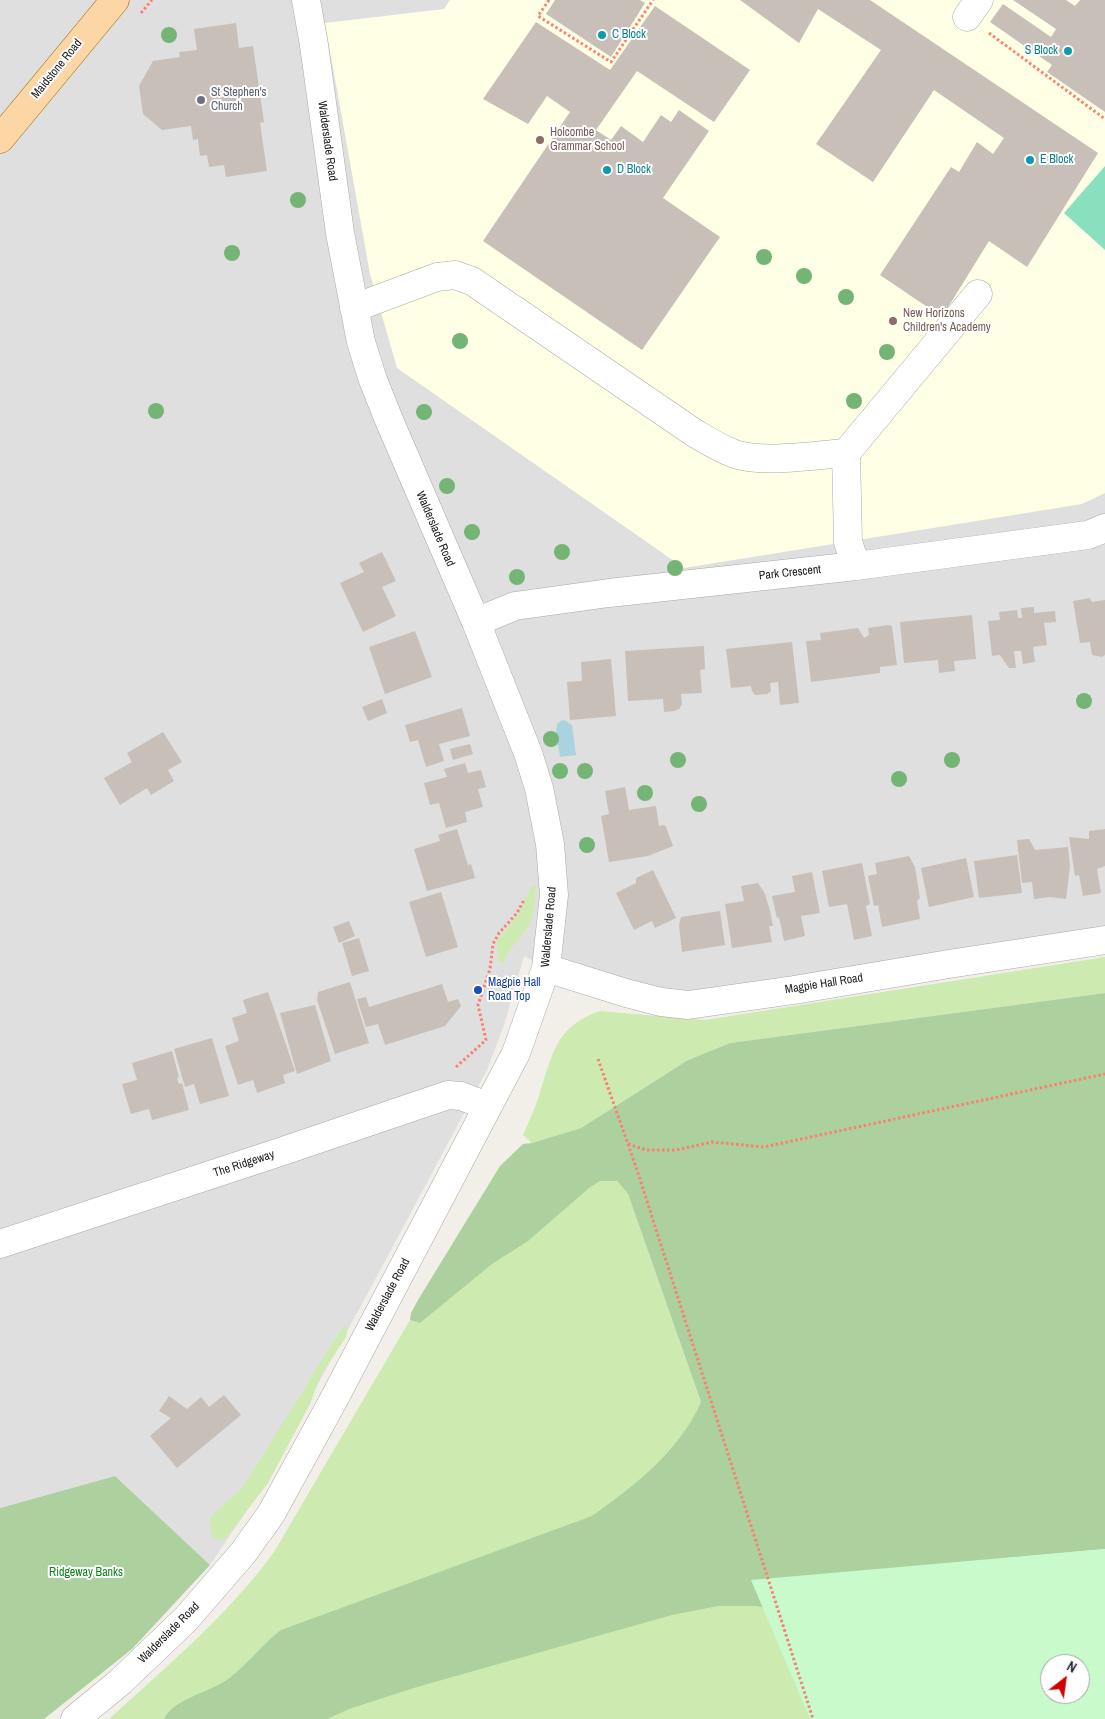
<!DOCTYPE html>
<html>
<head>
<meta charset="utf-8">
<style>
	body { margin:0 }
	#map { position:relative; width:1105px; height:1719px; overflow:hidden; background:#f2efe9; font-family:"Archivo Narrow",sans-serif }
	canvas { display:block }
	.north { position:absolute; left:1040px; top:1654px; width:50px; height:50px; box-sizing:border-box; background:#fff; border:1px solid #a7a7a7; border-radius:50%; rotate:30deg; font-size:14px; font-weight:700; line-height:20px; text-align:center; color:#222 }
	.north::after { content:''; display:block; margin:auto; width:18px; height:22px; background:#d40000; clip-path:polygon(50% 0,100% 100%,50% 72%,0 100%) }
</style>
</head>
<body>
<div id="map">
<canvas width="1105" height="1719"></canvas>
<div class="north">N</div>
</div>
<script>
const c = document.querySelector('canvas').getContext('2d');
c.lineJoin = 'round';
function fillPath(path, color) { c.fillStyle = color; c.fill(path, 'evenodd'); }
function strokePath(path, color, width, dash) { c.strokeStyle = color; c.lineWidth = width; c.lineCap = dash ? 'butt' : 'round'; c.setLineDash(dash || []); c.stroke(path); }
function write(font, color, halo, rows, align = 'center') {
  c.font = font + ' "Archivo Narrow",sans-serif'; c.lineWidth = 4; c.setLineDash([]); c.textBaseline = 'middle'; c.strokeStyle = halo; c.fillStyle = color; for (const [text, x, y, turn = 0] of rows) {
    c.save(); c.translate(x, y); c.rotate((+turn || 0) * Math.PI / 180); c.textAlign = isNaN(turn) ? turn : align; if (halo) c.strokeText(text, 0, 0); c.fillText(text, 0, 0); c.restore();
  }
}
fillPath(new Path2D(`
	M 0,0 L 1105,0 L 1105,940 L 712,1002 L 546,968 L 524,956 L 504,1025 L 487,1070 L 369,1291 L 256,1497 L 210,1565 L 115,1476 L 0,1508 Z`), '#e0dfdf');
fillPath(new Path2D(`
	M 450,0 L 1105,0 L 1105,493 L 1082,504 L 684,568 L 397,368 L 370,274 L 325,23 L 444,9 Z`), '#ffffe5');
fillPath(new Path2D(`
	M 532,886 L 536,886 C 534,899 535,914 529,925 C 521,939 508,948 503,964 L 498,961 L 497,941 L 521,910 Z
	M 1105,957 L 1105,993 L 730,1043 L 688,1060 L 581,1128 L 533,1143 L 617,1181 L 628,1194 L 812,1719 L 109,1719 C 165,1668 229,1614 274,1552 L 410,1320 L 420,1322 L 532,1143 L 523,1135 C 528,1123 534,1111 538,1099 C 551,1059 554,1026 600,1011 L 705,1020 Z
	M 344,1327 L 348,1327 L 346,1337 L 321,1375 L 310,1404 L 268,1483 L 225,1539 L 219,1540 L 212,1537 L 209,1518 L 243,1487 L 339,1332 Z`), '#cdebb0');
fillPath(new Path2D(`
	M 1105,993 L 1105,1549 L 1008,1558 L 778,1610 L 756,1606 L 718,1606 L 672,1615 L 417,1687 L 349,1709 L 327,1719 L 164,1719 C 172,1701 204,1693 220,1684 C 241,1673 261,1645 281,1630 L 592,1516 C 635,1485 679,1452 701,1402 L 628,1194 L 617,1181 L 600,1181 L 589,1188 L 528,1241 L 492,1264 L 420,1323 L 410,1320 L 411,1313 L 418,1300 L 500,1166 L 523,1144 L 532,1143 L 581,1128 L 688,1060 L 730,1043 Z
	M 115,1476 L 210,1565 L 132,1649 L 44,1719 L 0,1719 L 0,1508 Z`), '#add19e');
fillPath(new Path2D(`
	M 1105,1549 L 1105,1719 L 810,1719 L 751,1580 ZM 1050,1664 L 1080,1664 L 1080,1694 L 1050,1694 Z`), '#c8facc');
fillPath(new Path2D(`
	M 1105,166 L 1105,250 L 1064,213 Z`), '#88e0be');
fillPath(new Path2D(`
	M 562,720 L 566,721 L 572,725 L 576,755 L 560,757 L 556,732 L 557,724 Z`), '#aad3df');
fillPath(new Path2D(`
	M 555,0 L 640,0 L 645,3 L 611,57 L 546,14 Z
	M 740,0 L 870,0 L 1098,153 L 1027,267 L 989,241 L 942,317 L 880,275 L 951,167 L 959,172 L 977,142 L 993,154 L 1004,138 L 934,90 L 873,182 L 816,144 L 881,50 L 818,9 L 799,43 Z
	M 1013,0 L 1066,0 L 1075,6 L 1080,0 L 1105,0 L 1105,112 L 1047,72 L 1052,65 L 990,22 L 1003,4 L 1051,37 L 1056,29 Z
	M 655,6 L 750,70 L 714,122 L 637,71 L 596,130 L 611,140 L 621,126 L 643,142 L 661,115 L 671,122 L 679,110 L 709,131 L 663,198 L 720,237 L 642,350 L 483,241 L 570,112 L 547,96 L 528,124 L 483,99 L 536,22 L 610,70 Z
	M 236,23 L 239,48 L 253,46 L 264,122 L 260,123 L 267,171 L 226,177 L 224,165 L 209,167 L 207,155 L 200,156 L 198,139 L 193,140 L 191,126 L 162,130 L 143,114 L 139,86 L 153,61 L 180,57 L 179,52 L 197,50 L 194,29 Z
	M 382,552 L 396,581 L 382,587 L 396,616 L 363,632 L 340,583 L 364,572 L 359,563 Z
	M 1090,598 L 1092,602 L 1105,600 L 1105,655 L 1102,657 L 1092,655 L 1090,642 L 1080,643 L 1073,601 Z
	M 1034,607 L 1034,613 L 1055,611 L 1056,622 L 1044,623 L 1047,645 L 1033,647 L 1035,662 L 1023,664 L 1021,651 L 1014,651 L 1016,668 L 1009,668 L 1000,655 L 992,656 L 988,621 L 1000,620 L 999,612 L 1017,610 L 1018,618 L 1022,618 L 1021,608 Z
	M 972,615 L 976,659 L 954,661 L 955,671 L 939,673 L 938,660 L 904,663 L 900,622 Z
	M 888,625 L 892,626 L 897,665 L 880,667 L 880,673 L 811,682 L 806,641 L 821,640 L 820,633 L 858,628 L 864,638 L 869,635 L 868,628 Z
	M 415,631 L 432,677 L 385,694 L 369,647 Z
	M 792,642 L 799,703 L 780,705 L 778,682 L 770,683 L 771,691 L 767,694 L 755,695 L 752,691 L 751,686 L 731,688 L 726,649 Z
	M 704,646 L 705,669 L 700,670 L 702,693 L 681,694 L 682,704 L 679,709 L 674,711 L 664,712 L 663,699 L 628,701 L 625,651 Z
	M 611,659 L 616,716 L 570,720 L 567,682 L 582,681 L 581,662 Z
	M 382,699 L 387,713 L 368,721 L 362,707 Z
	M 462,708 L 470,736 L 439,744 L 444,761 L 426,767 L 418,740 L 410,742 L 405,725 Z
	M 163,732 L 182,762 L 168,770 L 174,781 L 151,795 L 147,788 L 120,805 L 104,778 L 132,762 L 127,753 Z
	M 470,744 L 473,754 L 453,760 L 450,749 Z
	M 465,763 L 468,773 L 481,770 L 486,787 L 478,789 L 483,807 L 465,812 L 467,822 L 446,828 L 439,803 L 430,805 L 424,783 L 447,777 L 444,769 Z
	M 625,787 L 629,810 L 656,806 L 659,826 L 664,825 L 666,827 L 673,846 L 648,856 L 609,862 L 601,816 L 609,814 L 605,791 Z
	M 457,829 L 468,865 L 471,864 L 475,878 L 427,891 L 414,849 L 440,841 L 438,835 Z
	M 1105,829 L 1105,866 L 1097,869 L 1101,893 L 1083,896 L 1079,875 L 1075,876 L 1069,837 L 1089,839 L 1089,831 Z
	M 1029,839 L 1035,850 L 1068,847 L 1070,866 L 1066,899 L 1050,897 L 1034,899 L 1032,882 L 1022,883 L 1017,840 Z
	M 1017,855 L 1022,893 L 979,898 L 974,861 Z
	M 909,856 L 915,867 L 920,898 L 917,901 L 920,919 L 882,927 L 878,905 L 874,906 L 868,876 L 877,874 L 875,863 Z
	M 966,858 L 974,897 L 929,907 L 921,868 Z
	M 862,863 L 870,904 L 866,906 L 872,936 L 854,940 L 847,904 L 829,907 L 822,871 Z
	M 653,870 L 676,918 L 655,928 L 652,921 L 634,930 L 616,893 L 636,883 L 636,878 Z
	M 812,872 L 820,913 L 801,916 L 805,936 L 784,941 L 779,917 L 777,918 L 772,896 L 795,892 L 792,876 Z
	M 758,883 L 765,894 L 770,911 L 773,926 L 769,926 L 772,942 L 732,948 L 725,904 L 744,901 L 741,886 Z
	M 441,892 L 458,947 L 426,957 L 409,902 Z
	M 720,911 L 725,945 L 682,952 L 679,925 L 681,917 Z
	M 349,921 L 355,936 L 339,943 L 333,927 Z
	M 359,938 L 369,971 L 352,976 L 342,943 Z
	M 350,982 L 369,1043 L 335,1054 L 317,1000 L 318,992 Z
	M 442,984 L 448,1002 L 458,999 L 461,1006 L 445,1026 L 385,1045 L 378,1024 L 366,1027 L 357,999 L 366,997 L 369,1007 Z
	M 268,992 L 295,1071 L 283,1075 L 285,1083 L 257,1093 L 253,1080 L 238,1085 L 225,1046 L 239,1041 L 232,1018 L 247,1013 L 243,1000 Z
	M 315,1005 L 331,1061 L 297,1074 L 280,1013 Z
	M 212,1038 L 229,1096 L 200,1104 L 194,1084 L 185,1087 L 174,1049 Z
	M 172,1051 L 179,1077 L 177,1078 L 179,1084 L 182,1083 L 189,1110 L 152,1120 L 149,1109 L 131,1114 L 122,1084 L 137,1080 L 132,1063 Z
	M 224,1395 L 241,1415 L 177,1468 L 150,1436 L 171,1418 L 159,1411 L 169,1396 L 187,1409 L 201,1397 L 209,1407 Z`), '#c7bfb8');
const minor = new Path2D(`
	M 967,17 L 979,0
	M 354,308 L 437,277 L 455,275 L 472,281 L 693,432 C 708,441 722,450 738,455 C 767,463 815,455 846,453
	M 856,566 L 848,542 L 846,453 L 978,294
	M 476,622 L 515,606 L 609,593 L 856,566 L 1088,535 L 1105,528
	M 546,968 L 626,993 L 661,1002 L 688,1005 L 794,990 L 949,964 L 1105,940
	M 0,1244 L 277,1153 L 448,1095 L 461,1096 L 487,1106
	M 75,1719 L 120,1682 L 186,1619 L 243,1553 L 271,1514 L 334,1399 L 516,1053 L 546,968 L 554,895 L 550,844 L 539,788 L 528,753 L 476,622 L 389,420 L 373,380 L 361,342 L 340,233 L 314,45 L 306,0`);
const major = new Path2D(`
	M 0,139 L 115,0`);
strokePath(minor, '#a9a9a9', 29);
strokePath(major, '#a06b00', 29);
strokePath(new Path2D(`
	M 549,0 L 538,16 L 611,62 L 653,0
	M 141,13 L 152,0
	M 989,33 L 1105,119
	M 598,1059 L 637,1170 L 813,1719
	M 456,1067 L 486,1040 L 478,1005 L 490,969 L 493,944 L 499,933 L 517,913 L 524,900
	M 628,1144 L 646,1150 L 676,1150 L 712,1142 L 764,1147 L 1105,1074`), '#fa8072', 3, [2.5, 2.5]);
strokePath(minor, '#fff', 28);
strokePath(major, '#fcd6a4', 28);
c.fillStyle = '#74b475';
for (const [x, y] of [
	[169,35],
	[298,200],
	[232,253],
	[764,257],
	[804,276],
	[846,297],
	[460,341],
	[887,352],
	[854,401],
	[156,411],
	[424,412],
	[447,486],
	[472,532],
	[562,552],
	[675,568],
	[517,577],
	[1084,701],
	[551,739],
	[678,760],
	[952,760],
	[560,771],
	[585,771],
	[899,779],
	[645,793],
	[699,804],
	[587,845]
]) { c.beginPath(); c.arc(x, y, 8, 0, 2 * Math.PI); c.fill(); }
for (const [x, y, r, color] of [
	[602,35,5,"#0f9aa8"],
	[1068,51,5,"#0f9aa8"],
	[201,100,5,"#6b7280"],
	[540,140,5,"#8d6e63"],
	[1030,160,5,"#0f9aa8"],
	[607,170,5,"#0f9aa8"],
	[893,321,5,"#8d6e63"],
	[478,990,5,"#1a4fb4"]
]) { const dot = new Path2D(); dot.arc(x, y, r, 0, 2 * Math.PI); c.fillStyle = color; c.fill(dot); strokePath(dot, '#fff', 2); }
write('12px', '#0d838f', '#fff', [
	["C Block",612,35],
	["S Block",1058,51,"right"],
	["E Block",1040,160],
	["D Block",617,170]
], 'left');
write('12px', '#222', '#fff', [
	["Maidstone Road",57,69,-51],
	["Walderslade Road",327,141,82],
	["Walderslade Road",435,529,67],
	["Park Crescent",790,573,-6],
	["Walderslade Road",549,927,-85],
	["Magpie Hall Road",824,984,-9],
	["The Ridgeway",244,1164,-18],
	["Walderslade Road",388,1295,-62],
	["Walderslade Road",169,1633,-45]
]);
write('12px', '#5b616d', '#fff', [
	["St Stephen's",211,93],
	["Church",211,107]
], 'left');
write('12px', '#785e54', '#fff', [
	["Holcombe",550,133],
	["Grammar School",550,147],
	["New Horizons",903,314],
	["Children's Academy",903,328]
], 'left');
write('12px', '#164399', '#fff', [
	["Magpie Hall",488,983],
	["Road Top",488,997]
], 'left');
write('12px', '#0c8416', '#fff', [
	["Ridgeway Banks",86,1573]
]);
</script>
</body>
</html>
